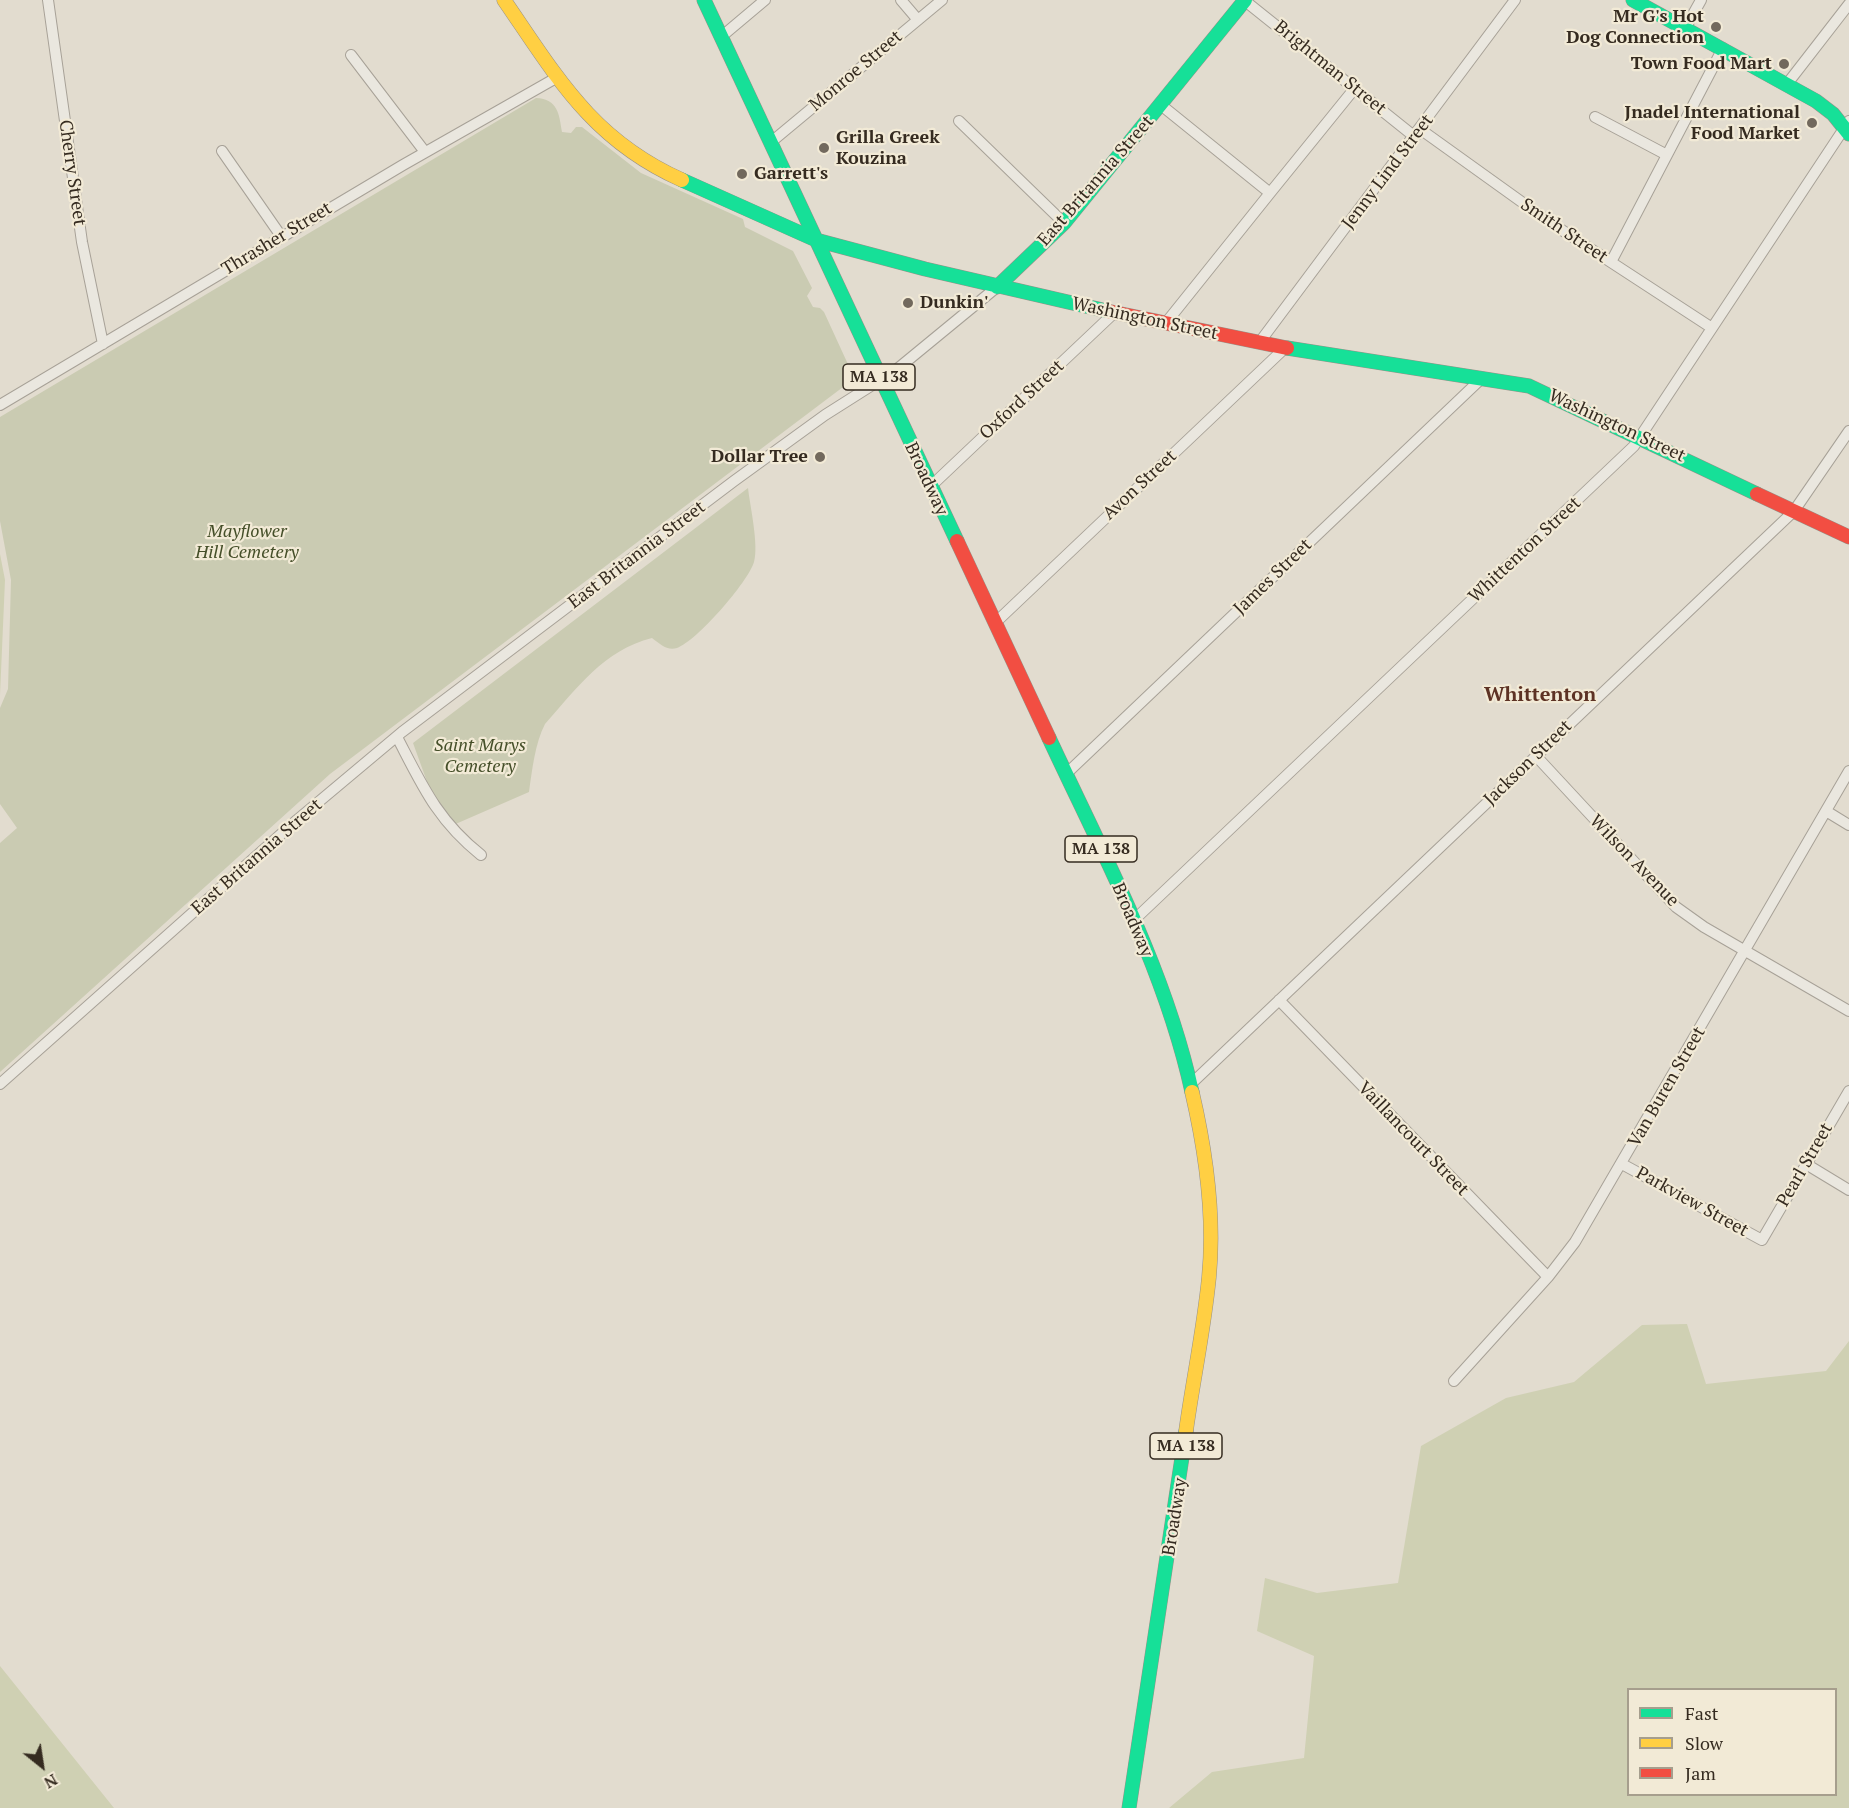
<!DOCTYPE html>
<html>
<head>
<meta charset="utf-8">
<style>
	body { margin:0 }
	#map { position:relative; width:1849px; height:1808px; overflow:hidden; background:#e2dccf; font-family:"PT Serif",serif }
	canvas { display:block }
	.legend { position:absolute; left:1627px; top:1688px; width:210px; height:108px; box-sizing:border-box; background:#f2ead6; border:2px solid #a69e8d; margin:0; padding:8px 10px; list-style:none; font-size:18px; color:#352b20 }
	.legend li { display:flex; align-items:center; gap:12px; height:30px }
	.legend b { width:30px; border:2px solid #a69e8d }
	.north { position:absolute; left:12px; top:1736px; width:60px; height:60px; -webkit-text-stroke:4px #f2ead6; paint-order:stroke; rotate:150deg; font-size:16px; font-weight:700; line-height:24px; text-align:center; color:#352b20 }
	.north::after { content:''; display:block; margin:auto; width:21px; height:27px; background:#352b20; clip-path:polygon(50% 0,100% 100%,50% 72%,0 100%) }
</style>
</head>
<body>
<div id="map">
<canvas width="1849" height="1808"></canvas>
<ul class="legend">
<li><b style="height:8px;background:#16e098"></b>Fast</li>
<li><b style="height:8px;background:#ffcf43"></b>Slow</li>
<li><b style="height:8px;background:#f24e42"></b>Jam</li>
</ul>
<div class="north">N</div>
</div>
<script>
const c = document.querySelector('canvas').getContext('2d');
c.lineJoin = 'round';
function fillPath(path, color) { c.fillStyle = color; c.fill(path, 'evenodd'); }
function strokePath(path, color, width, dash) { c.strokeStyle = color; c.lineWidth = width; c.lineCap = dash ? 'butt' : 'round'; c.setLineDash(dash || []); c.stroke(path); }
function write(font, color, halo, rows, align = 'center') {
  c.font = font + ' "PT Serif",serif'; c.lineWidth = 4.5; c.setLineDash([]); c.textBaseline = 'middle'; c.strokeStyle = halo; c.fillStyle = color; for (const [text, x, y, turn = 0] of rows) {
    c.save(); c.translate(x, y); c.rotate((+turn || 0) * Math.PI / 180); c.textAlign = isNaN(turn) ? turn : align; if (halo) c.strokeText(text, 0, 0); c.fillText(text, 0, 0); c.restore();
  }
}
fillPath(new Path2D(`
	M 0,554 L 5,580 L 0,695 Z
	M 1687,1324 L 1706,1384 L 1826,1371 L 1849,1341 L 1849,1808 L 1169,1808 L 1212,1772 L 1304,1758 L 1314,1656 L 1257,1631 L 1265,1578 L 1317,1593 L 1398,1583 L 1421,1446 L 1506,1398 L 1574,1382 L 1642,1325 ZM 1628,1690 L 1836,1690 L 1836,1794 L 1628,1794 Z
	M 0,1666 L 114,1808 L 0,1808 Z`), '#cfd0b3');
fillPath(new Path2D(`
	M 536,98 C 558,99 559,114 562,132 L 571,133 L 576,127 L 582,127 L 641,173 L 743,219 L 745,227 L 793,251 L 812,288 L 807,296 L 813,307 L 820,308 L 824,312 L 852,373 L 851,381 L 330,774 L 0,1072 L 0,843 L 17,828 L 0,804 L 0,708 L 8,689 L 11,580 L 0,521 L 0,417 Z
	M 748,488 C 750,506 759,545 754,562 C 748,582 697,641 677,648 C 667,651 660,644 652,638 C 604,650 577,688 545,724 C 535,743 532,771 529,792 L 451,826 L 434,801 L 413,743 Z`), '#cacbb2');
const street = new Path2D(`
	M 48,0 L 82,242 L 103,344
	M 901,0 L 918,20
	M 1244,0 L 1415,137
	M 1686,27 L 1701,0
	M 721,37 L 765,0
	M 351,55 L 425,152
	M 1787,84 L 1849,4
	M 1161,105 L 1270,193 L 1165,324
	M 1595,117 L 1667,155
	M 959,121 L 1064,223
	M 1420,129 L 1551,223 L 1712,328
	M 770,143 L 942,0
	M 222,151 L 281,236
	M 1270,193 L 1355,88
	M 1611,262 L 1723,48
	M 1259,343 L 1515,0
	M 0,405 L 403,165 L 556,78
	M 930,487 L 1114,313
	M 995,623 L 1286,347
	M 397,737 C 422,785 437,820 481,855
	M 1536,756 L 1676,907 L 1704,927 L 1849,1011
	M 1066,774 L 1481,379
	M 1826,811 L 1849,825
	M 1133,921 L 1634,446 L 1849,121
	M 1279,1000 L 1548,1277
	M 1192,1083 L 1794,511 L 1849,431
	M 0,1084 L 297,820 L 402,732 L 734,481 L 825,415 L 896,370 L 997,287
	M 1622,1164 L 1762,1240 L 1849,1091
	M 1806,1164 L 1849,1190
	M 1454,1381 L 1548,1277 L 1575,1242 L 1849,771`);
const fast = new Path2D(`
	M 704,0 L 957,541
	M 1633,0 L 1816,101 L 1833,114 L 1849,134
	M 682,180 L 816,240 L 925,269 L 1107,311
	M 997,287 L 1064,223 L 1245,0
	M 1287,348 L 1529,386 L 1757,494
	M 1049,738 C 1102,852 1165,968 1192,1092
	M 1129,1808 L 1186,1431`);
const slow = new Path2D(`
	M 504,0 C 557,77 592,140 682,180
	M 1186,1431 C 1193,1380 1204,1329 1209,1277 C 1215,1215 1206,1152 1192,1092`);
const jam = new Path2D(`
	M 1107,311 L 1287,348
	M 1757,494 L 1849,537
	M 957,541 L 1049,738`);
strokePath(street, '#a7a197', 12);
strokePath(fast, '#979188', 15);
strokePath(slow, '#979188', 15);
strokePath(jam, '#979188', 15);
strokePath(street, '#eae7df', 10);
strokePath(fast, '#16e098', 14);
strokePath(slow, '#ffcf43', 14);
strokePath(jam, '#f24e42', 14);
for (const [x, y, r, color] of [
	[1716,27,6,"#72695d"],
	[1784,64,6,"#72695d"],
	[1812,123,6,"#72695d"],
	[824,148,6,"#72695d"],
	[742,174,6,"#72695d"],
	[908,303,6,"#72695d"],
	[820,457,6,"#72695d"]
]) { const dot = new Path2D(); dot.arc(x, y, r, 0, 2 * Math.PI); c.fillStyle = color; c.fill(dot); strokePath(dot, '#f2ead6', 2); }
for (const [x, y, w] of [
	[879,377,72],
	[1101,849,72],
	[1186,1446,72]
]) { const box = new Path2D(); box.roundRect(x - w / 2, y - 13, w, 26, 4.5); c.fillStyle = '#f2ead6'; c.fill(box); strokePath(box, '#352b20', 1.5); }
write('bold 16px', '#352b20', null, [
	["MA 138",879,377],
	["MA 138",1101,849],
	["MA 138",1186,1446]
]);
write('bold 18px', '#352b20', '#f2ead6', [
	["Mr G's Hot",1704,17],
	["Dog Connection",1704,38],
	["Town Food Mart",1772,64],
	["Jnadel International",1800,113],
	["Food Market",1800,134],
	["Grilla Greek",836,138,"left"],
	["Kouzina",836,159,"left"],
	["Garrett's",754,174,"left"],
	["Dunkin'",920,303,"left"],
	["Dollar Tree",808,457]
], 'right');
write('18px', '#352b20', '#f2ead6', [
	["Brightman Street",1330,68,39],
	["Monroe Street",856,71,-40],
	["Jenny Lind Street",1388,172,-53],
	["Cherry Street",72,173,82],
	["East Britannia Street",1096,181,-49],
	["Smith Street",1564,231,34],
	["Thrasher Street",277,239,-31],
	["Washington Street",1145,319,12],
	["Oxford Street",1022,400,-43],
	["Washington Street",1617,426,25],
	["Broadway",926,479,65],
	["Avon Street",1140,485,-43],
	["Whittenton Street",1525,550,-43],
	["East Britannia Street",637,555,-37],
	["James Street",1273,577,-44],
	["Jackson Street",1528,763,-44],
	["East Britannia Street",257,857,-41],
	["Wilson Avenue",1634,861,46],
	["Broadway",1132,920,67],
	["Van Buren Street",1667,1087,-60],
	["Vaillancourt Street",1413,1139,46],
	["Pearl Street",1805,1165,-60],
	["Parkview Street",1692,1202,29],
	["Broadway",1175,1517,-81]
]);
write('italic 18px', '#454f29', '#f2ead6', [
	["Mayflower",247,532],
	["Hill Cemetery",247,553],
	["Saint Marys",480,746],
	["Cemetery",480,767]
]);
write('bold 20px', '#5d3224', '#f2ead6', [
	["Whittenton",1540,695]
]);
</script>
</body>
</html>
